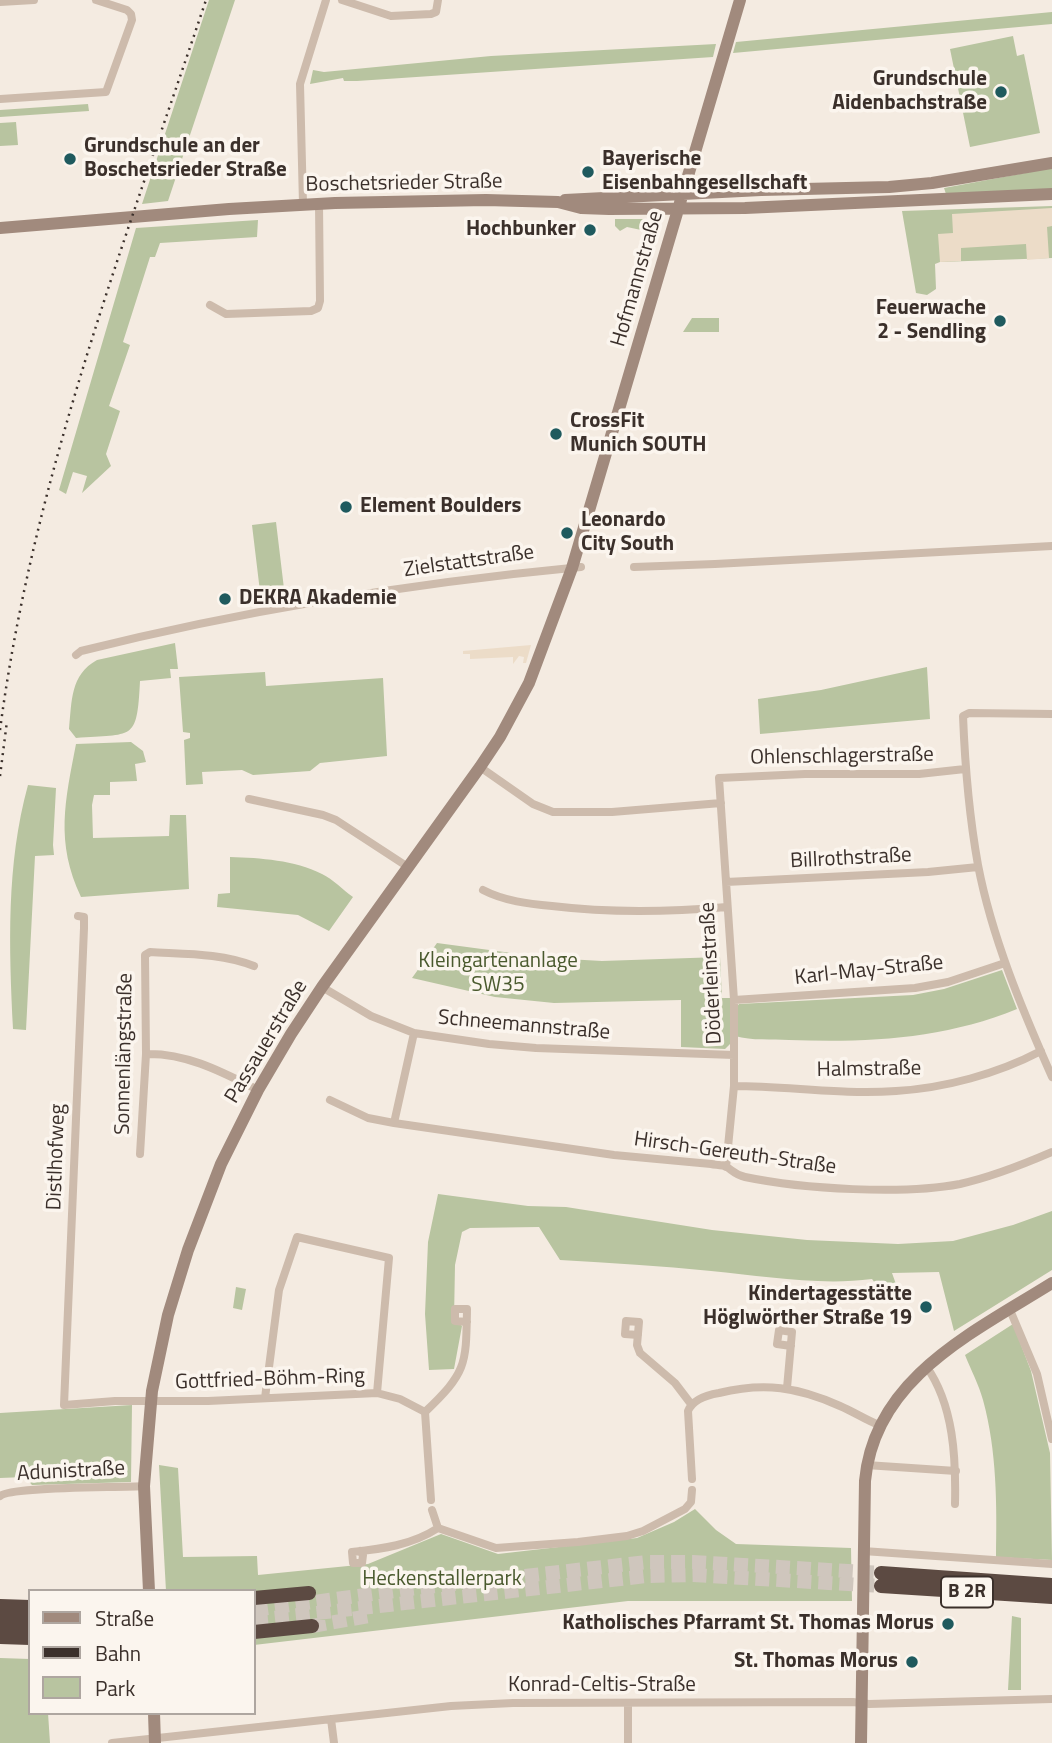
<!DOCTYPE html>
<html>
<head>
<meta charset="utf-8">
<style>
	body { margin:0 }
	#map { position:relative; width:1052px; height:1743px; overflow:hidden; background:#f4ebe1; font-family:"Titillium Web",sans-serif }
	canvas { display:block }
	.legend { position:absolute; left:28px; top:1589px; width:228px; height:126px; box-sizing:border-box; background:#fbf5ee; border:2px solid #aea6a0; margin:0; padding:9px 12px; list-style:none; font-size:21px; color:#3b302b }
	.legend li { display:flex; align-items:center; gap:14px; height:35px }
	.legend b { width:35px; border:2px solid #aea6a0 }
</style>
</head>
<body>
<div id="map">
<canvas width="1052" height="1743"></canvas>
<ul class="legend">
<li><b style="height:9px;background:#a18a7d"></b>Straße</li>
<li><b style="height:9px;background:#3b302b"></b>Bahn</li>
<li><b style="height:19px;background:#b8c4a0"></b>Park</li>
</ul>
</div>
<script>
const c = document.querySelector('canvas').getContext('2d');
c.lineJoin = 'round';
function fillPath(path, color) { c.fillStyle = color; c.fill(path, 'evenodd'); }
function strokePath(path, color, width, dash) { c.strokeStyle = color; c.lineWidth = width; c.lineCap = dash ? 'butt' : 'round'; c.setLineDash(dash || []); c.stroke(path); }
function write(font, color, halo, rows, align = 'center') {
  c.font = font + ' "Titillium Web",sans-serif'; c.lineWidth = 7; c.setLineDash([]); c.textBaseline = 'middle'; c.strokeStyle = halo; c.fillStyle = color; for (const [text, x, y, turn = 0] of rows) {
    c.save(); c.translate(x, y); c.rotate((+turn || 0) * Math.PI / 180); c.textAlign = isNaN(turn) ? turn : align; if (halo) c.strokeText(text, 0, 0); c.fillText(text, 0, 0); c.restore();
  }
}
fillPath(new Path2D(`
	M 209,0 L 235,0 L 168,201 L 142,204 Z
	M 1052,12 L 1052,24 L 733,53 L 736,42 Z
	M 1013,36 L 1017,56 L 1024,54 L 1040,133 L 970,147 L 950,49 Z
	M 716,44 L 713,57 L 357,81 L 344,81 L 343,78 L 310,84 L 313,70 L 324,72 L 491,56 Z
	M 88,104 L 89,111 L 0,117 L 0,110 Z
	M 16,122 L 18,145 L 0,146 L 0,123 Z
	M 1052,168 L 1052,190 L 947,197 L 944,188 Z
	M 1052,206 L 1052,258 L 940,262 L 935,264 L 936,289 L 927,295 L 916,293 L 902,211 Z
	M 615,219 L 653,219 L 660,227 L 660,234 L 627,227 L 620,231 L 615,226 Z
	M 258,220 L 257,237 L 160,243 L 155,257 L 150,257 L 123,342 L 130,345 L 109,406 L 120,411 L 106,454 L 111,466 L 82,493 L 87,476 L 73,472 L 66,494 L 59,490 L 136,228 Z
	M 692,318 L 719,318 L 719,332 L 683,332 Z
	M 276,522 L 285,597 L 261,600 L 252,525 Z
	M 175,643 L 178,669 L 170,669 L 171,678 L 140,681 C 137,743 133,733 76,738 L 69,729 C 72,701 70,675 97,660 Z
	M 927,667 L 930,719 L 760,734 L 758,699 L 821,690 Z
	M 265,672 L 266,686 L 383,678 L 387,756 L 320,763 L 310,771 L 253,775 L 242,770 L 202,772 L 203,784 L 186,785 L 184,740 L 190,738 L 190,733 L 183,732 L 179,677 Z
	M 131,742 L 143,751 L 146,762 L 135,764 L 137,781 L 110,782 L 110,795 L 94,795 L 92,805 L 93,838 L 169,836 L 170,815 L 186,815 L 189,889 L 81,897 C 55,842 65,801 76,744 Z
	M 28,785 L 56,788 L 53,845 L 54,855 L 35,856 L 26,1030 L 13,1029 C 9,947 6,865 28,785 Z
	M 230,857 C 261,858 294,860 322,874 C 333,879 343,890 353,897 L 329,931 L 298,915 L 217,907 L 218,894 L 230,893 Z
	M 437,943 L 549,958 L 602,961 L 720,957 L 722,998 L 730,998 L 730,1044 L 725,1049 L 681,1047 L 681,1000 L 554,1003 L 495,997 L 412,978 Z
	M 1002,970 L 1017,1009 C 944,1039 867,1043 789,1040 C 772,1039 752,1041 735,1036 L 736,1008 L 739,1004 L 913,995 L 944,989 Z
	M 438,1194 L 528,1206 L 566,1207 L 712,1230 L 807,1240 L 898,1244 L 953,1241 L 1013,1225 L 1052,1211 L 1052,1270 L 954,1331 L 939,1272 L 892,1273 L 897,1287 L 881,1291 L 872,1279 C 820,1286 763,1276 711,1271 C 661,1266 611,1263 560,1260 L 539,1227 L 470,1228 L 462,1232 L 455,1265 L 454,1319 L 462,1326 L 454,1369 L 429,1370 L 425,1314 L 428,1242 Z
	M 236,1287 L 246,1289 L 242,1310 L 233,1308 Z
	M 1013,1324 L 1031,1371 L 1050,1453 L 1052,1560 L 996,1557 C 997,1505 997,1451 983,1400 C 979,1385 971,1370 965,1355 Z
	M 132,1405 L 131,1482 L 32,1485 L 25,1477 L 0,1478 L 0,1413 Z
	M 159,1465 L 178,1468 L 183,1557 L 257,1556 L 258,1575 L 368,1564 L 441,1534 L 498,1554 L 637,1538 L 674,1522 L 695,1509 L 716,1530 L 736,1544 L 851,1548 L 852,1601 L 628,1601 L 254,1645 L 254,1591 L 166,1591 Z
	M 1012,1616 L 1021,1618 L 1021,1690 L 1008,1690 Z
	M 0,1658 L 30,1659 L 30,1713 L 48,1713 L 50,1743 L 0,1743 Z`), '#b8c4a0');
fillPath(new Path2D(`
	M 1052,208 L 1052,226 L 1047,227 L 1049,258 L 1027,260 L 1026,244 L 961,248 L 961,261 L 940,262 L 938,234 L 953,233 L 952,214 Z
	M 531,645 L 526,663 L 523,663 L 524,657 L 519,656 L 513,664 L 513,657 L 470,659 L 470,654 L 463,654 L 463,651 Z`), '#ecdcc8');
strokePath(new Path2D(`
	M 254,1610 L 410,1589 L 647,1562 L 693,1562 L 881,1573
	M 254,1620 L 647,1576 L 693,1575 L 881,1586
	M 312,1626 L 369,1616`), '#cfc6bd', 14, [14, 7]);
strokePath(new Path2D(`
	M 342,0 L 391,16 L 431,14 L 436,12 L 438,0
	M 0,2 L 34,0
	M 0,99 L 106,92 L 132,20 L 131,14 L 127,10 L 96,0
	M 303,204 L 300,84 L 326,0
	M 210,305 L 226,314 L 311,311 L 318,308 L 320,301 L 319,204
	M 634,567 L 715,564 L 1052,546
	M 76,655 L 81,651 C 245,610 413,583 581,567
	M 1052,714 L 969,713 L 963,716 C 965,766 969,815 978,865 C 992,938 1022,1009 1052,1077
	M 480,767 L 533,804 L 553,812 L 612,812 L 721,803
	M 249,799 L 323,815 L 336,820 L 408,867
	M 726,882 L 928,872 L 978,867
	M 483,890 C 504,901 529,904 552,906 C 610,913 668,912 727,907
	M 78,916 L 84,917 L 84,928 L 64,1405 L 115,1401 L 208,1401 L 377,1393 L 400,1399 L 425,1412
	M 322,987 L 371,1016 L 414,1033 L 489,1044 L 536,1048 L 734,1055
	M 734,1000 L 915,988 L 948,982 L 1005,963
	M 146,1054 C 187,1053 222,1072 258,1090
	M 734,1086 C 788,1086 842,1095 896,1091 C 945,1088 997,1074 1041,1051
	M 330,1100 L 368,1118 L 394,1123 L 614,1155 L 711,1164 C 716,1165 723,1165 727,1167 C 734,1172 736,1175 745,1177 C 803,1189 903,1195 960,1184 C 992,1177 1022,1165 1052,1152
	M 394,1123 L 414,1033
	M 140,1154 L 146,1054 L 145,955 L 150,952 C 184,954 222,953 254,966
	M 726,1167 L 734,1086 L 734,1000 L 719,778 L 805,774 L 919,774 L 965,769
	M 1010,1310 L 1037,1374 L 1052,1439
	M 638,1335 L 625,1334 L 626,1321 L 639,1322 L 637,1345 L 640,1353 L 675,1383 L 691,1404
	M 926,1366 C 954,1405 956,1459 955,1504
	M 787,1388 L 792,1332 L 779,1330 L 777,1344 L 791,1346
	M 265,1398 L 279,1290 L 297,1237 L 389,1258 L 377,1393
	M 425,1412 C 467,1372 466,1365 467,1309 L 455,1309 L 455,1321 L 467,1322
	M 425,1412 L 431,1500
	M 866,1465 L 956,1471
	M 692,1479 L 688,1411 C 693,1399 707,1395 719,1393 C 764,1382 798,1387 840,1406 C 854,1412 866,1420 879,1425
	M 0,1496 C 13,1486 120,1488 144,1486
	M 432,1510 L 438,1528 L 496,1548 L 578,1542 L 627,1536 L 643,1531 L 685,1509 L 691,1502 L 692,1490
	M 360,1551 L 363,1555 L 362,1563 L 353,1563 L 352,1552 C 382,1549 412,1545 438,1528
	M 863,1551 L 1052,1564
	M 628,1703 L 628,1743
	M 331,1719 L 334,1743
	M 112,1743 L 451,1706 L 513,1703 L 853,1702 L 869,1704 L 1052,1699`), '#cdbbac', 8);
strokePath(new Path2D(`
	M 565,200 L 761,190 L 889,187 L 932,183 L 1052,163
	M 0,228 L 229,209 L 335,203 L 486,200 L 558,202 L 581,208 L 609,209 L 745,208 L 1052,194
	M 149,1591 L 144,1486 L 152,1391 L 168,1315 L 188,1250 L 221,1164 L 258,1090 L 291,1034 L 322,987 L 480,767 L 500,737 L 529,683 L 572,568 L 740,0
	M 154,1713 L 155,1743
	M 861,1743 L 865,1481 C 874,1378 974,1332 1052,1283`), '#a18a7d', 12);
strokePath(new Path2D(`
	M 881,1573 L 1052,1585
	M 881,1586 L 1052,1597
	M 254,1598 L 309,1593
	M 0,1606 L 30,1607
	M 0,1617 L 30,1617
	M 0,1627 L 30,1627
	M 254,1632 L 312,1626
	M 0,1637 L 30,1638`), '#5c4a42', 14);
strokePath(new Path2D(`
	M 0,730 C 33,478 126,239 206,0
	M 0,776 L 7,721`), '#3b302b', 2.5, [2, 5]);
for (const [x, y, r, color] of [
	[1001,92,7,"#1f5a5e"],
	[70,159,7,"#1f5a5e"],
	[588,172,7,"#1f5a5e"],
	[590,230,7,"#1f5a5e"],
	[1000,321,7,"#1f5a5e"],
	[556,434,7,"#1f5a5e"],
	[346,507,7,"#1f5a5e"],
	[567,533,7,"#1f5a5e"],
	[225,599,7,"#1f5a5e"],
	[926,1307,7,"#1f5a5e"],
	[948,1624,7,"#1f5a5e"],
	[912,1662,7,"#1f5a5e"]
]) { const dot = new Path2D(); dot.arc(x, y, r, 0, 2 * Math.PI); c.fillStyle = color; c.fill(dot); strokePath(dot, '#fbf5ee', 2.5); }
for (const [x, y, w] of [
	[967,1592,52]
]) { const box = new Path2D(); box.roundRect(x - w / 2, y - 15.5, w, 31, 5); c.fillStyle = '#fbf5ee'; c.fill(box); strokePath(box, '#3b302b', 2); }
write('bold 19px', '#3b302b', null, [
	["B 2R",967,1592]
]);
write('bold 21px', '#3b302b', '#fbf5ee', [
	["Grundschule",987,80],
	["Aidenbachstraße",987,104],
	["Grundschule an der",84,147,"left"],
	["Boschetsrieder Straße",84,171,"left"],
	["Bayerische",602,160,"left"],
	["Eisenbahngesellschaft",602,184,"left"],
	["Hochbunker",576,230],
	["Feuerwache",986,309],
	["2 - Sendling",986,333],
	["CrossFit",570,422,"left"],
	["Munich SOUTH",570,446,"left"],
	["Element Boulders",360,507,"left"],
	["Leonardo",581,521,"left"],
	["City South",581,545,"left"],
	["DEKRA Akademie",239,599,"left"],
	["Kindertagesstätte",912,1295],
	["Höglwörther Straße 19",912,1319],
	["Katholisches Pfarramt St. Thomas Morus",934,1624],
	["St. Thomas Morus",898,1662]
], 'right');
write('21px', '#3b302b', '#fbf5ee', [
	["Boschetsrieder Straße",404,184,-1],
	["Hofmannstraße",638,279,-74],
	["Zielstattstraße",469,562,-8],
	["Ohlenschlagerstraße",842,757,-1],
	["Billrothstraße",851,859,-3],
	["Karl-May-Straße",869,971,-6],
	["Döderleinstraße",712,973,-93],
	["Schneemannstraße",524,1026,5],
	["Passauerstraße",267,1042,-59],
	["Sonnenlängstraße",125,1054,-89],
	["Halmstraße",869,1070,-1],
	["Hirsch-Gereuth-Straße",735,1154,8],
	["Distlhofweg",57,1157,-88],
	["Gottfried-Böhm-Ring",270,1380,-2],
	["Adunistraße",71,1472,-3],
	["Konrad-Celtis-Straße",602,1686]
]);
write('21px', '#4a5a2e', '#fbf5ee', [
	["Kleingartenanlage",498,962],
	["SW35",498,986],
	["Heckenstallerpark",442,1580]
]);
</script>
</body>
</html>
